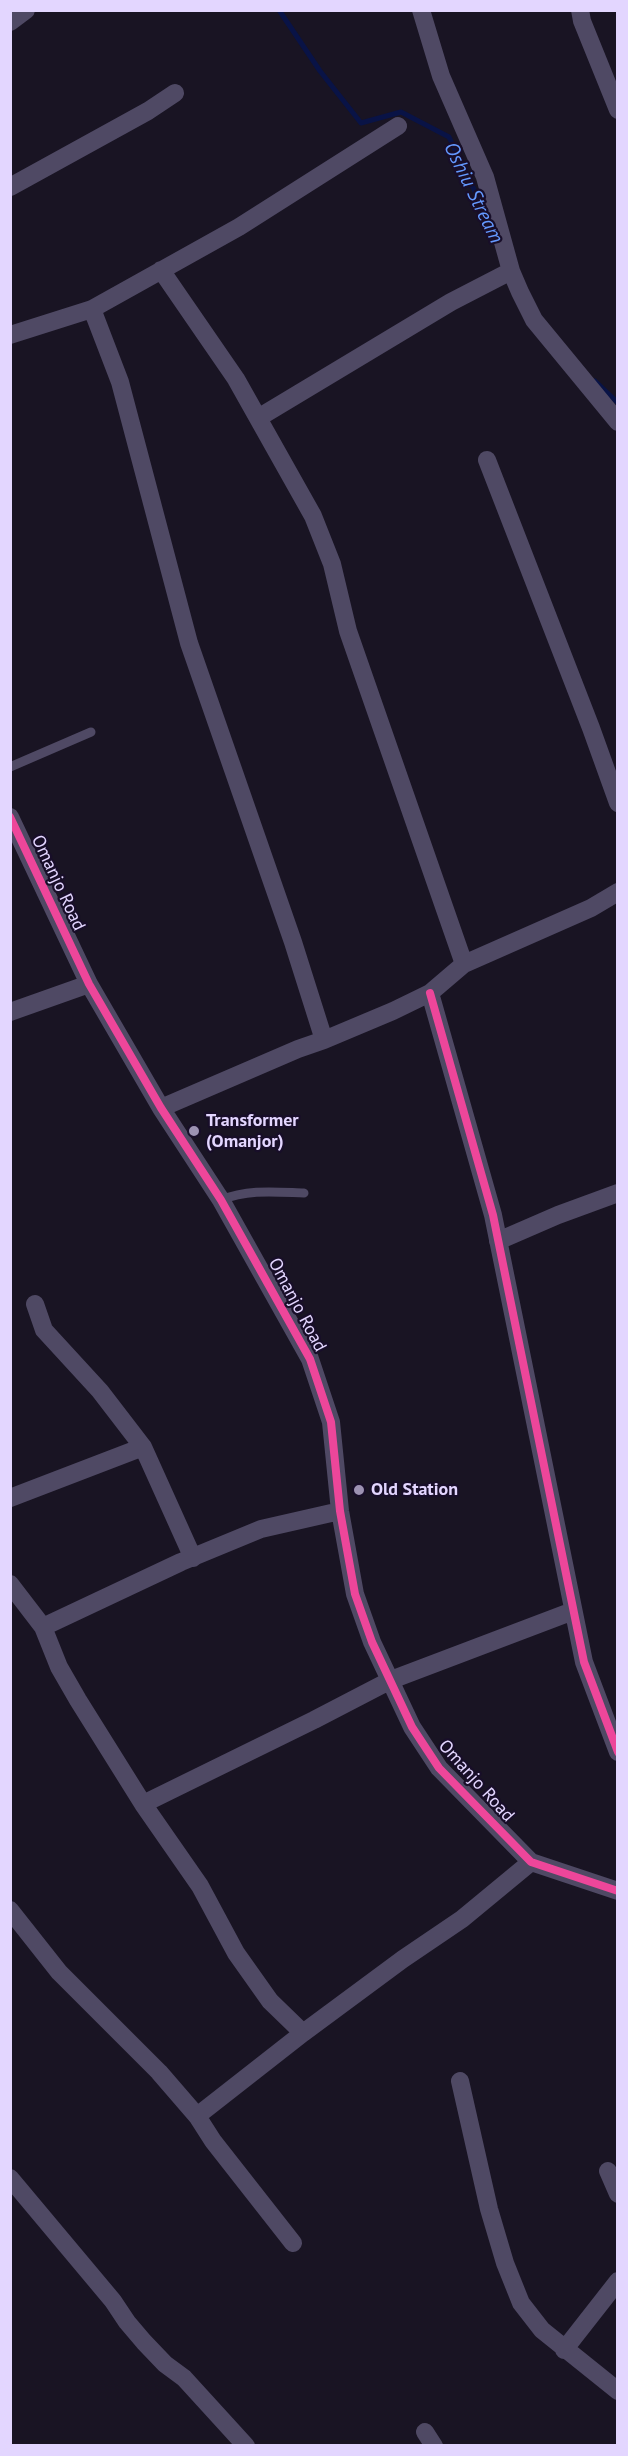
<!DOCTYPE html>
<html>
<head>
<meta charset="utf-8">
<style>
	body { margin:0 }
	#map { position:relative; width:628px; height:2456px; overflow:hidden; background:#191423; font-family:"PT Sans",sans-serif }
	canvas { display:block }
	.frame { position:absolute; inset:0; border:12px solid #e3d6ff; pointer-events:none }
</style>
</head>
<body>
<div id="map">
<canvas width="628" height="2456"></canvas>
<div class="frame"></div>
</div>
<script>
const c = document.querySelector('canvas').getContext('2d');
c.lineJoin = 'round';
function strokePath(path, color, width, dash) { c.strokeStyle = color; c.lineWidth = width; c.lineCap = dash ? 'butt' : 'round'; c.setLineDash(dash || []); c.stroke(path); }
function write(font, color, halo, rows, align = 'center') {
  c.font = font + ' "PT Sans",sans-serif'; c.lineWidth = 4.5; c.setLineDash([]); c.textBaseline = 'middle'; c.strokeStyle = halo; c.fillStyle = color; for (const [text, x, y, turn = 0] of rows) {
    c.save(); c.translate(x, y); c.rotate((+turn || 0) * Math.PI / 180); c.textAlign = isNaN(turn) ? turn : align; if (halo) c.strokeText(text, 0, 0); c.fillText(text, 0, 0); c.restore();
  }
}
strokePath(new Path2D(`
	M 279,10 L 320,71 L 361,123 L 401,112 L 449,137 L 489,221
	M 595,381 L 618,403`), '#091346', 5);
strokePath(new Path2D(`
	M 10,767 L 91,732
	M 221,1200 C 248,1189 275,1192 304,1193`), '#4f4964', 9);
strokePath(new Path2D(`
	M 421,10 L 441,76 L 485,177 L 511,271 L 520,292 L 534,320 L 618,422
	M 580,10 L 582,21 L 618,110
	M 10,22 L 26,10
	M 10,187 L 148,111 L 175,93
	M 161,270 L 236,379 L 313,516 L 332,564 L 348,631 L 464,964
	M 92,309 L 120,382 L 189,643 L 293,942 L 324,1040
	M 10,335 L 92,309 L 239,227 L 398,126
	M 258,418 L 451,302 L 511,271
	M 487,460 L 591,728 L 618,803
	M 10,817 L 89,984 L 161,1108 L 221,1200 L 310,1359 L 331,1422 L 340,1511 L 355,1594 L 372,1642 L 412,1727 L 439,1768 L 531,1862 L 618,1891
	M 430,993 L 493,1215 L 584,1662 L 618,1752
	M 10,1012 L 89,984
	M 161,1108 L 298,1049 L 324,1040 L 393,1011 L 430,993 L 464,964 L 591,908 L 618,892
	M 498,1241 L 558,1215 L 618,1193
	M 35,1304 L 44,1330 L 100,1391 L 143,1447 L 193,1558
	M 10,1498 L 143,1447
	M 10,1584 L 43,1627 L 59,1667 L 78,1700 L 143,1804 L 200,1886 L 236,1953 L 270,2001 L 303,2033
	M 43,1627 L 181,1562 L 261,1529 L 340,1511
	M 143,1804 L 314,1720 L 391,1680 L 573,1611
	M 10,1910 L 59,1972 L 159,2072 L 197,2116 L 213,2141 L 293,2243
	M 460,2081 L 489,2209 L 505,2263 L 521,2303 L 542,2330 L 618,2391
	M 197,2116 L 303,2033 L 403,1959 L 462,1919 L 531,1862
	M 608,2171 L 618,2194
	M 10,2178 L 113,2301 L 127,2322 L 144,2342 L 165,2364 L 184,2378 L 246,2446
	M 564,2350 L 618,2281
	M 425,2432 L 434,2446`), '#4f4964', 18);
strokePath(new Path2D(`
	M 10,817 L 89,984 L 161,1108 L 221,1200 L 310,1359 L 331,1422 L 340,1511 L 355,1594 L 372,1642 L 412,1727 L 439,1768 L 531,1862 L 618,1891
	M 430,993 L 493,1215 L 584,1662 L 618,1752`), '#ed469a', 8);
for (const [x, y, r, color] of [
	[194,1131,6,"#9c92b2"],
	[359,1490,6,"#9c92b2"]
]) { const dot = new Path2D(); dot.arc(x, y, r, 0, 2 * Math.PI); c.fillStyle = color; c.fill(dot); strokePath(dot, '#180e29', 2); }
write('18px', '#e3d6ff', '#180e29', [
	["Omanjo Road",58,883,65],
	["Omanjo Road",297,1305,62],
	["Omanjo Road",476,1781,48]
]);
write('bold 18px', '#e3d6ff', '#180e29', [
	["Transformer",206,1121],
	["(Omanjor)",206,1142],
	["Old Station",371,1490]
], 'left');
write('italic 20px', '#6499ff', '#180e29', [
	["Oshiu Stream",473,193,64]
]);
</script>
</body>
</html>
